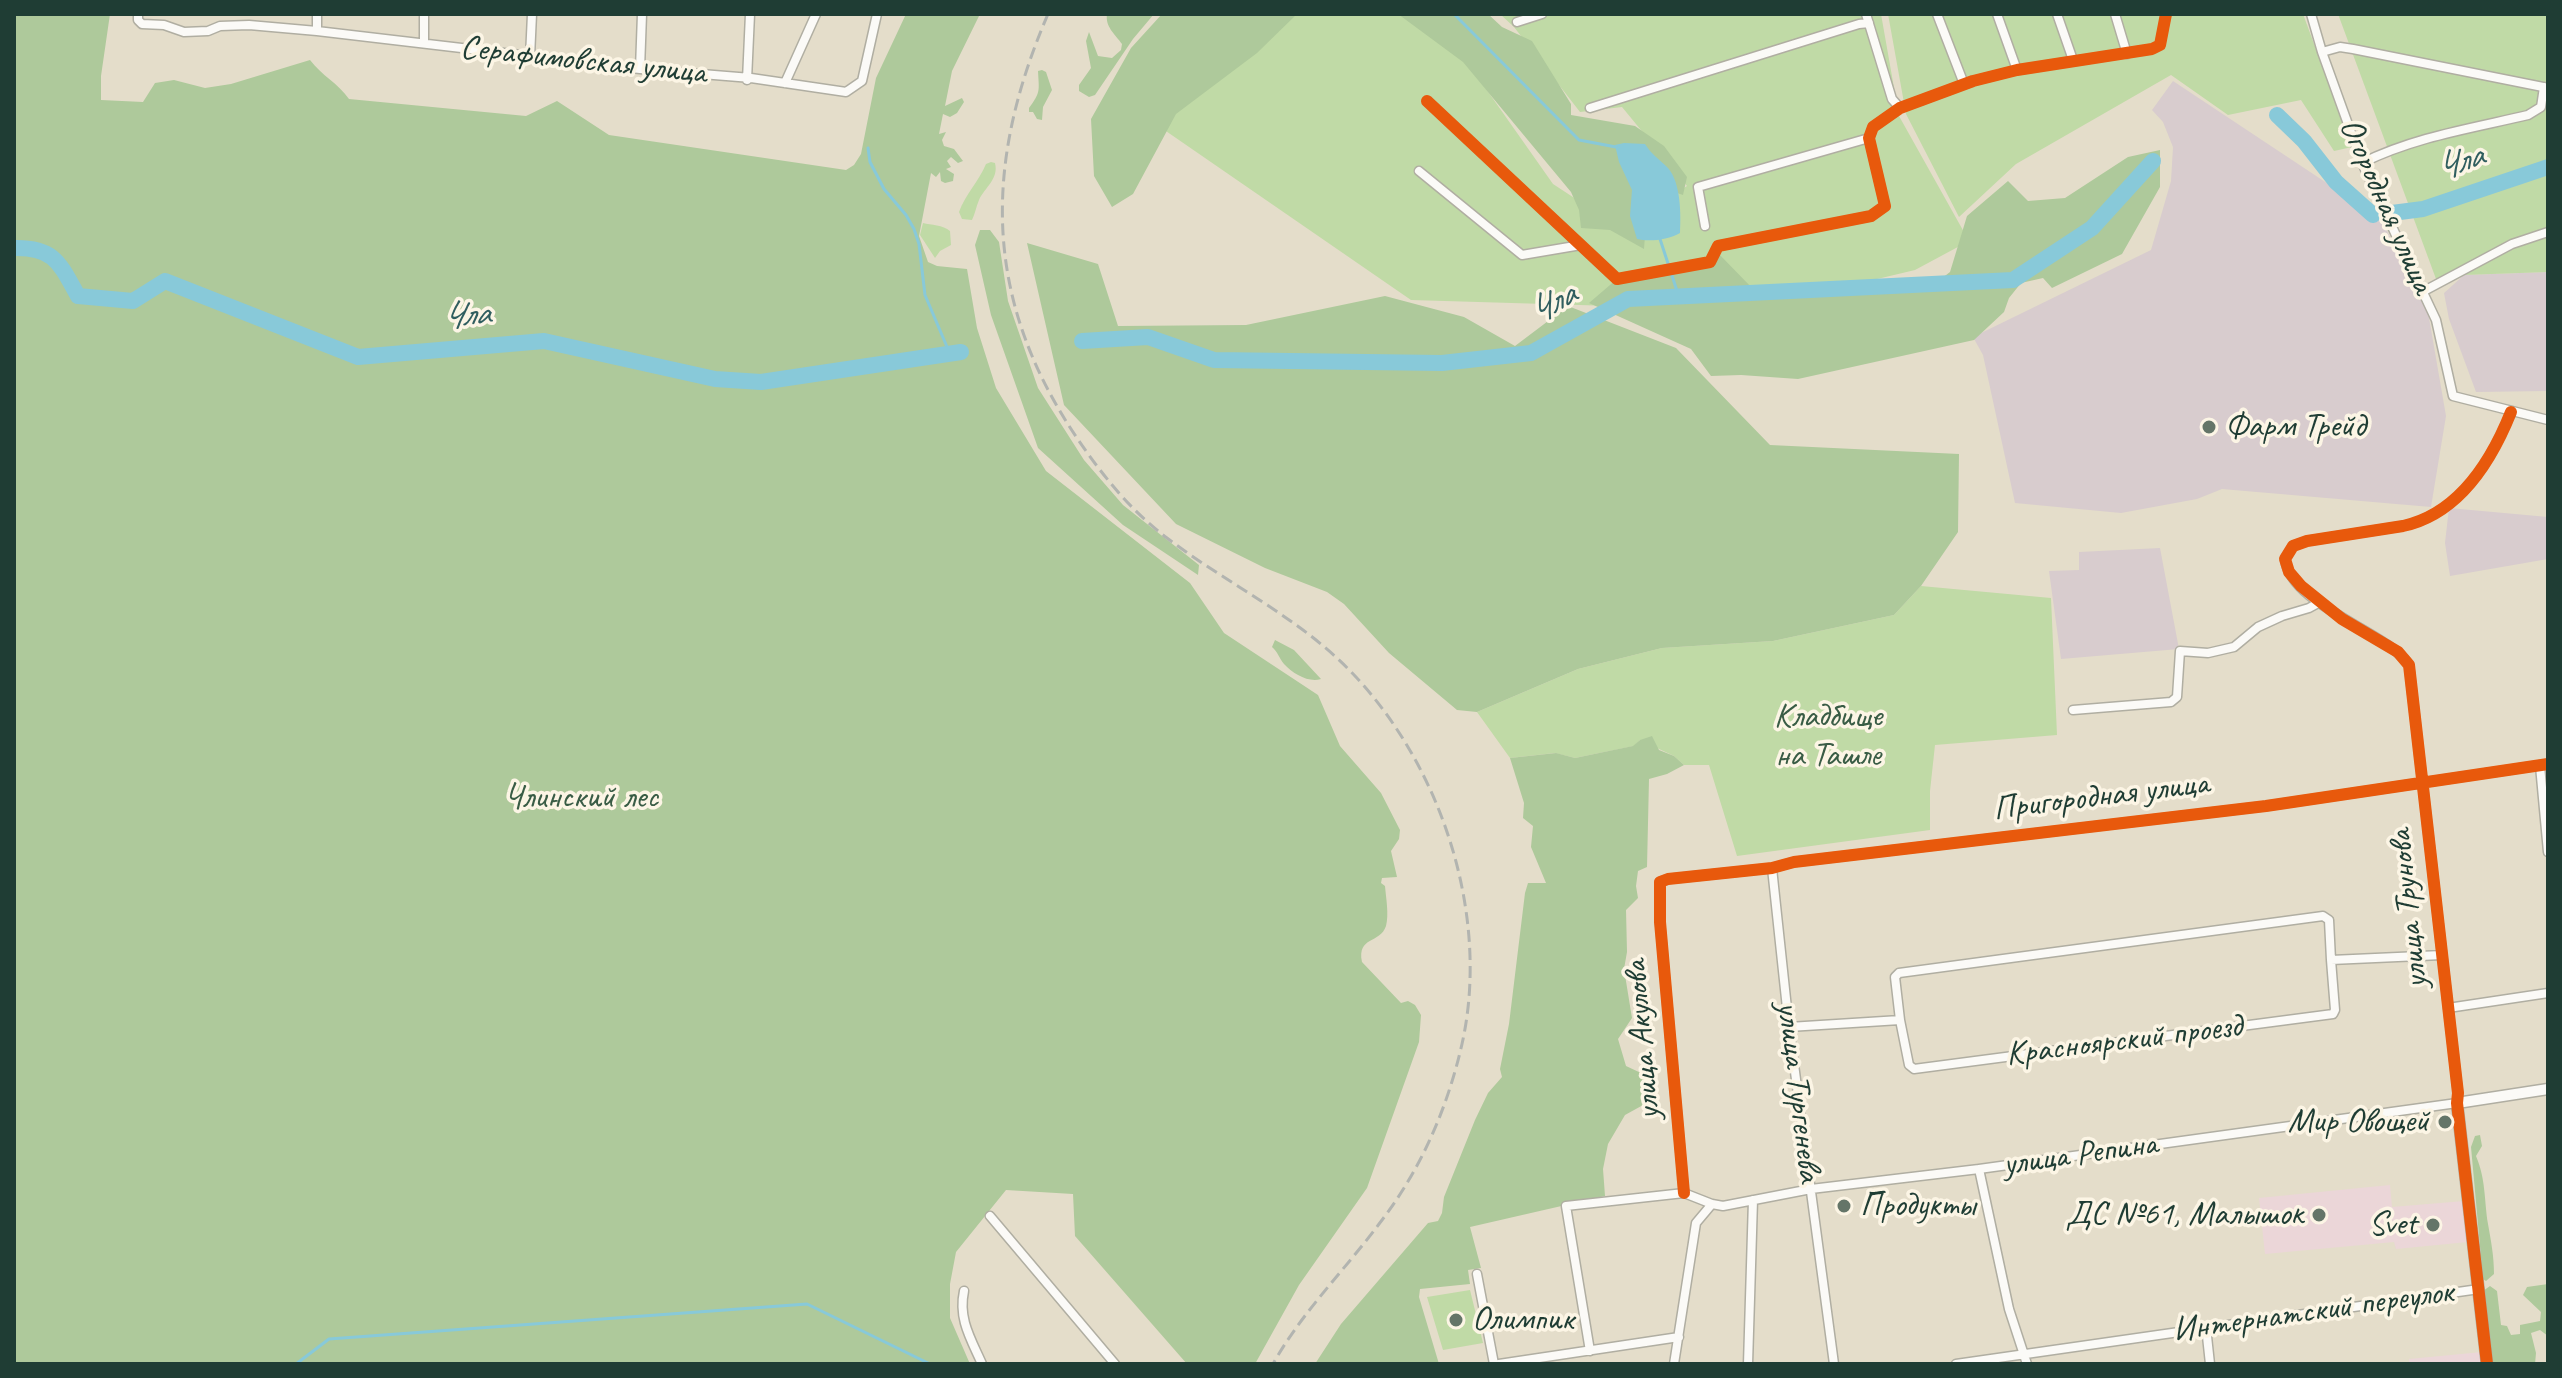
<!DOCTYPE html>
<html>
<head>
<meta charset="utf-8">
<style>
	body { margin:0 }
	#map { position:relative; width:2562px; height:1378px; overflow:hidden; background:#e4ddca; font-family:Caveat,sans-serif }
	canvas { display:block }
	.frame { position:absolute; inset:0; border:16px solid #1f3d34; pointer-events:none }
</style>
</head>
<body>
<div id="map">
<canvas width="2562" height="1378"></canvas>
<div class="frame"></div>
</div>
<script>
const c = document.querySelector('canvas').getContext('2d');
c.lineJoin = 'round';
function fillPath(path, color) { c.fillStyle = color; c.fill(path, 'evenodd'); }
function strokePath(path, color, width, dash) { c.strokeStyle = color; c.lineWidth = width; c.lineCap = dash ? 'butt' : 'round'; c.setLineDash(dash || []); c.stroke(path); }
function write(font, color, halo, rows, align = 'center') {
  c.font = font + ' Caveat,sans-serif'; c.lineWidth = 7; c.setLineDash([]); c.textBaseline = 'middle'; c.strokeStyle = halo; c.fillStyle = color; for (const [text, x, y, turn = 0] of rows) {
    c.save(); c.translate(x, y); c.rotate((+turn || 0) * Math.PI / 180); c.textAlign = isNaN(turn) ? turn : align; if (halo) c.strokeText(text, 0, 0); c.fillText(text, 0, 0); c.restore();
  }
}
fillPath(new Path2D(`
	M 2390,1185 L 2392,1207 L 2464,1201 L 2468,1242 L 2396,1249 L 2394,1242 L 2265,1254 L 2259,1198 Z
	M 2482,1352 L 2483,1364 L 2409,1364 L 2409,1359 Z`), '#ebd6d8');
fillPath(new Path2D(`
	M 2173,81 L 2381,219 L 2428,312 L 2446,416 L 2431,507 L 2222,489 L 2197,499 L 2121,513 L 2015,503 L 1983,355 L 1973,337 L 2151,250 L 2171,181 L 2173,147 L 2163,122 L 2152,110 Z
	M 2548,272 L 2548,391 L 2476,392 L 2449,319 L 2444,293 L 2464,275 Z
	M 2449,508 L 2548,517 L 2548,559 L 2450,576 L 2445,543 Z
	M 2160,548 L 2179,649 L 2061,659 L 2049,571 L 2079,570 L 2079,552 Z`), '#d8ccce');
fillPath(new Path2D(`
	M 1243,14 L 1411,14 L 1465,59 L 1553,184 L 1608,220 L 1637,218 L 1687,186 L 1622,107 L 1580,112 L 1514,27 L 1500,14 L 1881,14 L 1899,116 L 1969,241 L 1915,270 L 1747,310 L 1411,300 L 1147,118 Z
	M 1888,14 L 2303,14 L 2352,147 L 2334,151 L 2301,100 L 2228,115 L 2171,75 L 2016,164 L 1959,217 L 1906,114 Z
	M 2338,14 L 2548,14 L 2548,272 L 2464,275 L 2439,287 Z
	M 991,162 L 995,163 C 999,179 985,187 979,200 C 976,207 975,214 972,220 L 962,219 L 959,212 C 965,195 979,181 986,164 Z
	M 923,223 C 931,225 943,225 950,231 L 951,245 L 940,251 L 935,258 L 920,235 Z
	M 1921,586 L 2051,598 L 2057,735 L 1935,745 L 1930,791 L 1930,830 L 1737,856 L 1709,765 L 1684,765 L 1674,756 L 1640,740 L 1634,746 L 1575,758 L 1555,753 L 1510,758 L 1477,712 L 1578,669 L 1662,648 L 1773,641 L 1894,615 Z
	M 1470,1290 L 1483,1343 L 1443,1350 L 1427,1297 Z`), '#c0daa6');
fillPath(new Path2D(`
	M 14,14 L 110,14 L 101,76 L 101,100 L 143,102 L 155,83 L 174,80 L 205,88 L 231,84 L 310,60 C 322,76 338,83 349,99 L 526,116 L 557,101 L 609,135 L 846,170 L 854,165 L 861,154 L 876,78 L 906,14 L 980,14 L 952,71 L 945,106 L 962,98 L 964,102 L 957,113 L 950,117 L 943,114 L 939,134 L 946,132 L 942,140 L 944,146 L 954,149 L 963,161 L 958,163 L 951,157 L 947,161 L 951,167 L 946,169 L 954,174 L 953,181 L 945,183 L 941,181 L 940,172 L 936,177 L 931,173 L 919,236 L 928,262 L 937,266 L 967,269 L 977,328 L 996,388 L 1046,471 L 1190,583 L 1224,633 L 1318,695 L 1340,746 L 1381,793 L 1400,830 L 1399,839 L 1391,851 L 1397,877 L 1382,878 L 1381,883 L 1385,886 C 1386,898 1389,914 1386,926 C 1380,944 1357,936 1362,962 L 1401,1003 L 1408,1001 L 1415,1005 L 1421,1015 L 1419,1042 L 1367,1188 L 1299,1285 L 1255,1364 L 1187,1364 L 1075,1236 L 1073,1194 L 1006,1190 L 956,1252 L 950,1284 L 950,1318 L 970,1364 L 14,1364 Z
	M 1107,14 L 1154,14 L 1133,39 L 1095,95 L 1089,97 L 1079,91 L 1079,85 L 1091,68 L 1086,41 L 1089,32 L 1098,56 L 1112,58 L 1121,50 L 1122,44 C 1115,34 1105,27 1107,14 Z
	M 1162,14 L 1297,14 L 1257,53 L 1176,114 L 1133,194 L 1112,207 L 1094,176 L 1091,119 L 1131,48 Z
	M 1398,14 L 1488,14 L 1502,27 L 1532,41 L 1571,104 L 1571,115 L 1635,126 L 1664,146 L 1687,177 L 1683,195 L 1629,177 L 1645,236 L 1644,249 L 1610,230 L 1581,228 L 1579,210 L 1571,192 L 1463,62 Z
	M 1042,70 L 1046,72 L 1052,90 L 1043,107 L 1042,120 L 1037,119 L 1033,112 L 1029,112 L 1029,108 C 1041,92 1039,91 1038,71 Z
	M 2160,150 L 2160,187 L 2122,254 L 2052,288 L 2043,278 L 2021,283 L 2009,298 L 2004,312 L 1974,340 L 1798,379 L 1741,375 L 1711,376 L 1691,349 L 1589,303 L 1617,279 L 1703,269 L 1717,252 L 1753,289 L 1927,277 L 1937,282 L 1950,272 L 1967,216 L 2008,181 L 2028,201 L 2065,198 L 2128,157 Z
	M 980,230 L 990,230 L 999,242 L 1008,301 L 1038,388 L 1084,460 L 1123,505 L 1199,565 L 1198,575 L 1123,525 L 1038,448 L 991,315 L 975,245 Z
	M 1027,243 L 1098,264 L 1118,326 L 1246,325 L 1385,296 L 1464,317 L 1515,346 L 1568,306 L 1676,348 L 1770,445 L 1959,454 L 1958,532 L 1921,586 L 1894,615 L 1773,641 L 1662,648 L 1578,669 L 1477,712 L 1457,710 L 1389,653 L 1344,604 L 1327,592 L 1265,568 L 1176,524 L 1064,405 Z
	M 1275,640 L 1294,650 L 1321,679 C 1309,683 1293,674 1284,664 C 1279,658 1278,652 1272,647 Z
	M 1652,736 L 1659,750 L 1674,756 L 1684,765 L 1667,774 L 1649,779 L 1647,867 L 1638,871 L 1636,886 L 1638,898 L 1626,910 L 1627,952 L 1624,969 L 1632,1018 L 1618,1039 L 1626,1066 L 1641,1073 L 1654,1099 L 1625,1115 L 1608,1144 L 1603,1169 L 1605,1196 L 1470,1227 L 1481,1268 L 1468,1270 L 1470,1284 L 1420,1289 L 1419,1297 L 1439,1364 L 1315,1364 L 1341,1324 L 1428,1223 L 1438,1221 L 1442,1213 L 1444,1197 L 1475,1120 L 1488,1093 L 1502,1077 L 1500,1069 L 1509,1024 L 1525,893 L 1528,883 L 1546,883 L 1531,847 L 1533,826 L 1523,818 L 1524,803 L 1510,758 L 1556,753 L 1575,758 L 1633,746 L 1640,740 Z
	M 2480,1135 L 2482,1146 L 2476,1156 C 2486,1180 2484,1199 2488,1224 C 2491,1241 2494,1256 2494,1274 L 2486,1281 L 2483,1279 L 2471,1147 L 2475,1136 Z
	M 2548,1284 L 2548,1336 L 2540,1330 L 2531,1333 L 2536,1353 L 2535,1364 L 2492,1364 L 2483,1291 L 2490,1286 L 2497,1291 L 2501,1325 L 2507,1326 L 2511,1335 L 2520,1334 L 2520,1325 L 2540,1321 L 2541,1312 L 2523,1295 L 2527,1287 Z`), '#aec99b');
fillPath(new Path2D(`
	M 1624,143 L 1645,144 C 1652,155 1659,159 1668,168 C 1681,183 1681,214 1680,233 C 1668,240 1649,242 1637,239 L 1630,216 L 1632,190 L 1619,162 L 1615,145 Z`), '#88c9d9');
strokePath(new Path2D(`
	M 1454,14 L 1579,140 L 1616,147
	M 868,148 L 870,162 L 884,189 L 906,215 L 914,229 L 919,244 L 925,295 L 950,354
	M 1662,236 L 1660,239 L 1679,297
	M 296,1364 L 329,1339 L 807,1304 L 930,1364`), '#88c9d9', 3);
strokePath(new Path2D(`
	M 2277,115 L 2304,141 L 2336,182 L 2373,215
	M 2392,213 L 2423,209 L 2548,167
	M 14,248 C 55,247 60,264 78,296 L 133,301 L 165,281 L 358,357 L 544,341 L 715,379 L 761,382 L 961,352
	M 1082,341 L 1148,337 L 1214,360 L 1442,363 L 1531,353 L 1628,299 L 2013,280 L 2092,228 L 2153,161`), '#88c9d9', 16);
const minor = new Path2D(`
	M 138,14 L 138,20 L 142,24 L 164,25 L 184,32 L 208,31 L 220,26 L 249,25 L 317,31 L 640,69 L 751,78 L 846,92 L 862,81 L 877,14
	M 1866,14 L 1892,99 L 1900,108
	M 1937,14 L 1964,84
	M 1997,14 L 2017,70
	M 2057,14 L 2073,60
	M 2115,14 L 2127,54
	M 2311,14 L 2322,52 L 2362,163 L 2436,320 L 2453,396 L 2548,420
	M 1517,22 L 1542,14
	M 317,31 L 317,14
	M 424,43 L 424,14
	M 2322,52 L 2340,47 L 2353,49 L 2548,88
	M 530,57 L 532,14
	M 640,69 L 642,14
	M 747,80 L 750,14
	M 785,83 L 816,14
	M 1427,101 L 1617,279 L 1710,262 L 1718,246 L 1871,216 L 1885,206 L 1869,138 L 1873,127 L 1900,108 L 1973,81 L 2017,70 L 2152,49 L 2160,45 L 2166,14
	M 1590,108 L 1859,24 L 1869,23
	M 2362,163 C 2414,137 2473,128 2528,115 L 2541,107 L 2544,87
	M 1419,171 L 1522,255 L 1581,245
	M 1705,226 L 1698,187 L 1869,138
	M 2424,291 L 2512,244 L 2548,232
	M 2073,710 L 2171,702 L 2177,697 L 2180,651 L 2208,653 L 2234,647 L 2258,627 L 2282,616 L 2309,608 L 2320,602
	M 2540,766 L 2548,852
	M 1772,868 L 1789,1027 L 1834,1364
	M 2448,1008 L 2548,993
	M 1900,1020 L 1895,977 L 1899,973 L 2323,916 L 2329,920 L 2331,960
	M 1789,1027 L 1900,1020 L 1909,1065 L 1914,1069 L 2333,1014 L 2335,1010 L 2331,960 L 2442,955
	M 1979,1169 L 2009,1309 L 2027,1364
	M 1684,1193 L 1660,922 L 1660,882 L 1668,879 L 1772,868 L 1794,862 L 2266,806 L 2548,764
	M 990,1216 L 1115,1364
	M 1477,1274 L 1494,1364
	M 964,1291 C 958,1319 971,1339 982,1364
	M 2206,1327 L 2210,1364
	M 1590,1351 L 1566,1206 L 1684,1193 L 1712,1204 L 1723,1206 L 1811,1189 L 1979,1169 L 2457,1103 L 2458,1093 L 2409,665 C 2387,631 2291,606 2285,559 L 2293,546 L 2307,541 L 2403,526 C 2458,514 2491,462 2511,412
	M 1499,1364 L 1679,1337
	M 1674,1364 L 1696,1223 L 1712,1204
	M 1748,1364 L 1753,1200
	M 1956,1364 L 2479,1289`);
const tertiary = new Path2D(`
	M 2487,1364 L 2457,1103 L 2548,1089`);
strokePath(minor, '#b0aea2', 11);
strokePath(tertiary, '#b0aea2', 13);
strokePath(minor, '#fbfaf7', 8);
strokePath(tertiary, '#fbfaf7', 10);
strokePath(new Path2D(`
	M 1048,14 C 983,165 983,299 1077,438 C 1102,475 1131,511 1167,538 C 1222,580 1286,611 1337,658 C 1437,751 1492,910 1462,1044 C 1447,1110 1420,1171 1379,1224 C 1344,1271 1302,1312 1273,1364`), '#b2b4b0', 3, [12, 6]);
strokePath(new Path2D(`
	M 1427,101 L 1617,279 L 1710,262 L 1718,246 L 1871,216 L 1885,206 L 1869,138 L 1873,127 L 1900,108 L 1973,81 L 2017,70 L 2152,49 L 2160,45 L 2166,14
	M 1684,1193 L 1660,922 L 1660,882 L 1668,879 L 1772,868 L 1794,862 L 2266,806 L 2548,764
	M 2487,1364 L 2457,1103 L 2458,1093 L 2409,665 L 2398,652 L 2342,619 L 2301,586 L 2289,572 L 2285,559 L 2293,546 L 2307,541 L 2403,526 C 2458,514 2491,462 2511,412`), '#e8590c', 12);
for (const [x, y, r, color] of [
	[2209,427,8,"#647568"],
	[2445,1122,8,"#647568"],
	[1844,1206,8,"#647568"],
	[2319,1215,8,"#647568"],
	[2433,1225,8,"#647568"],
	[1456,1320,8,"#647568"]
]) { const dot = new Path2D(); dot.arc(x, y, r, 0, 2 * Math.PI); c.fillStyle = color; c.fill(dot); strokePath(dot, '#fcf5e5', 3); }
write('34px', '#1f3d34', '#fcf5e5', [
	["Серафимовская улица",583,61,6],
	["Огородная улица",2386,206,66],
	["Пригородная улица",2101,797,-7],
	["улица Трунова",2409,909,-96],
	["улица Акулова",1643,1040,-95],
	["Красноярский проезд",2124,1041,-7],
	["улица Тургенева",1798,1092,83],
	["улица Репина",2080,1155,-8],
	["Интернатский переулок",2313,1312,-8]
]);
write('34px', '#1f3d34', '#fcf5e5', [
	["Фарм Трейд",2225,427],
	["Мир Овощей",2429,1122,"right"],
	["Продукты",1860,1206],
	["ДС №61, Малышок",2303,1215,"right"],
	["Svet",2417,1225,"right"],
	["Олимпик",1472,1320]
], 'left');
write('34px', '#395c45', '#fcf5e5', [
	["Кладбище",1828,717],
	["на Ташле",1828,756],
	["Члинский лес",581,798]
]);
write('italic 36px', '#305e5f', '#fcf5e5', [
	["Чла",2460,163,-19],
	["Чла",1553,304,-29],
	["Чла",466,316,-5]
]);
</script>
</body>
</html>
